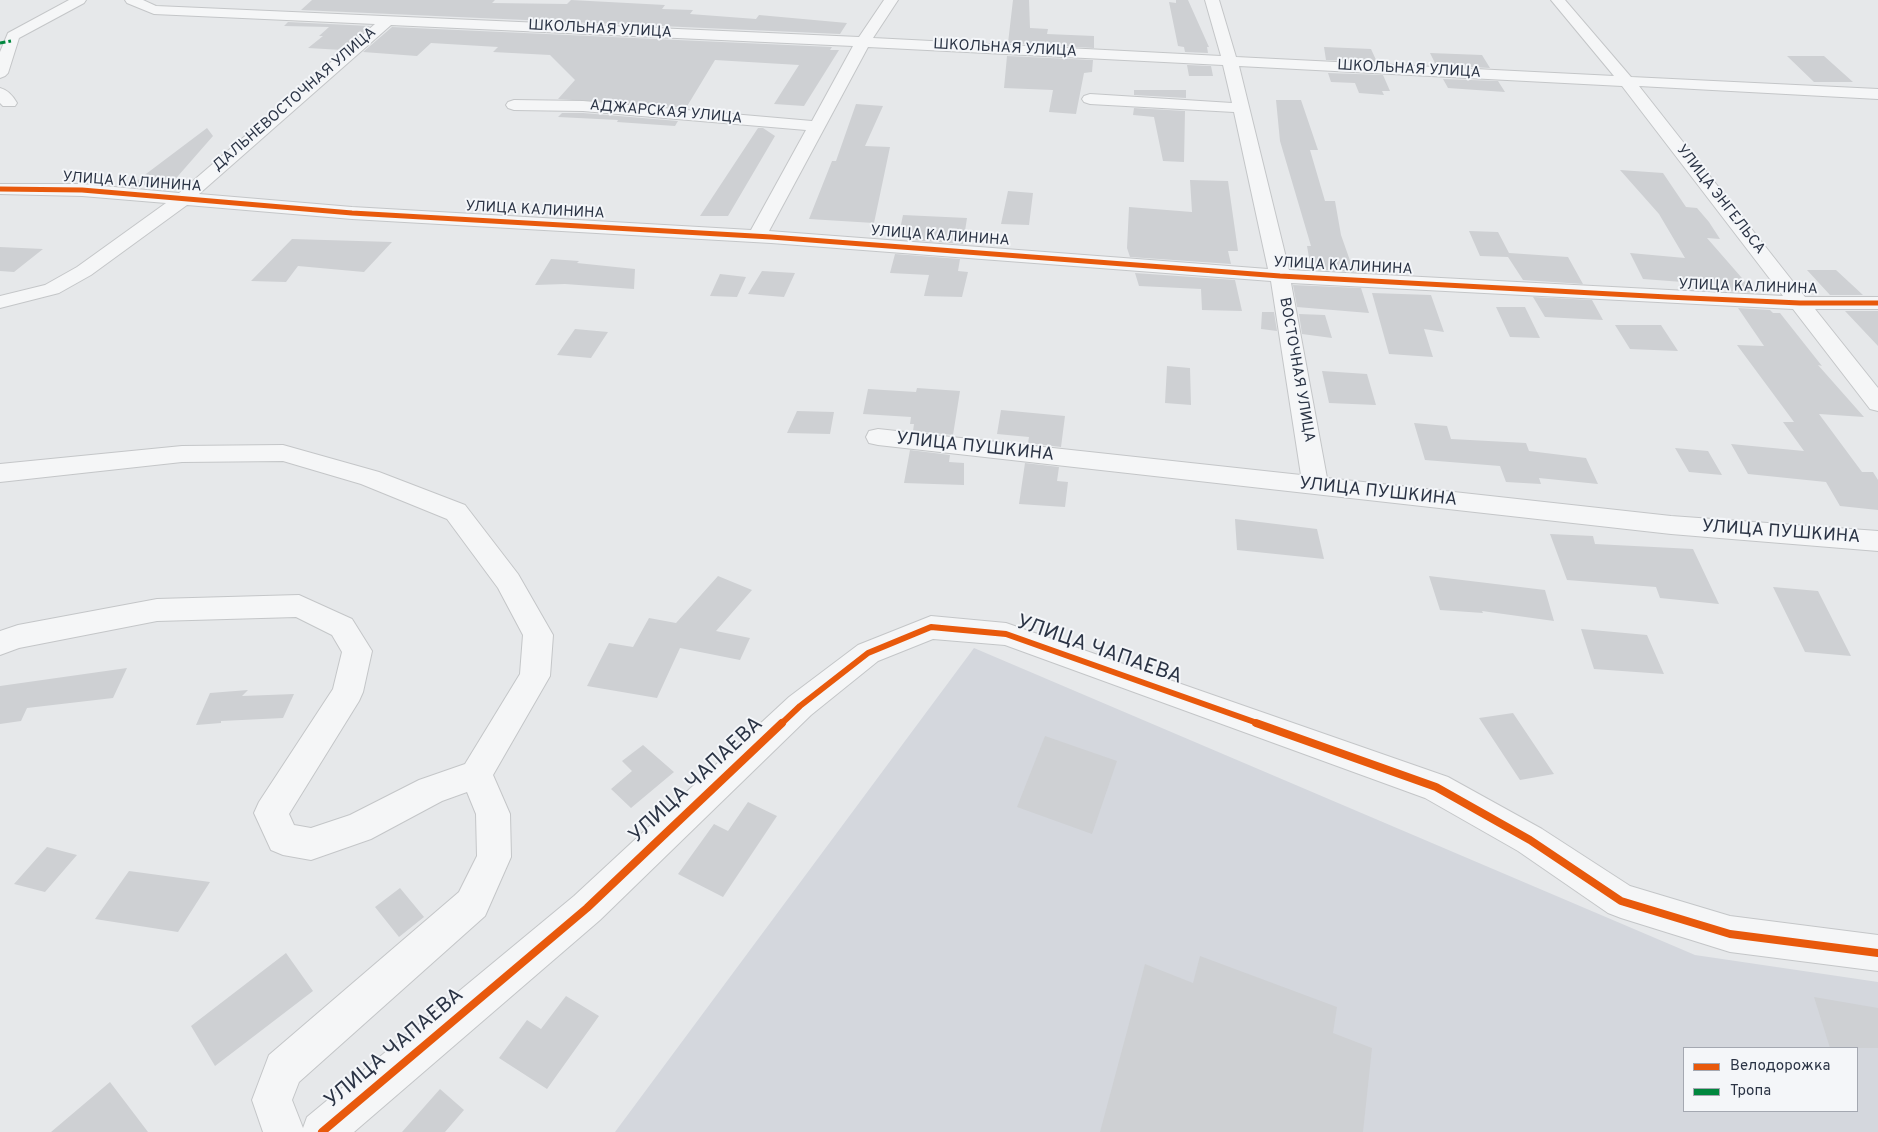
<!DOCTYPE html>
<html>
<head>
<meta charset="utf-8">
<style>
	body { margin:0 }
	#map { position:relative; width:1878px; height:1132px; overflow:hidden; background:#e6e8ea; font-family:Overpass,sans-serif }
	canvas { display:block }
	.legend { position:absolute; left:1683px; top:1047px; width:175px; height:65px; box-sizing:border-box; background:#f4f6f9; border:1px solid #a4a8b1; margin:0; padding:6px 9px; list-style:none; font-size:15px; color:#2b3445 }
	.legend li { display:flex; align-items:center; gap:10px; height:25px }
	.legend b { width:25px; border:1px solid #a4a8b1 }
</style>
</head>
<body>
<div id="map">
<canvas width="1878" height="1132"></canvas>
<ul class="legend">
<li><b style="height:6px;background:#e8590c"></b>Велодорожка</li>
<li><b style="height:6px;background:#00873e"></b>Тропа</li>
</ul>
</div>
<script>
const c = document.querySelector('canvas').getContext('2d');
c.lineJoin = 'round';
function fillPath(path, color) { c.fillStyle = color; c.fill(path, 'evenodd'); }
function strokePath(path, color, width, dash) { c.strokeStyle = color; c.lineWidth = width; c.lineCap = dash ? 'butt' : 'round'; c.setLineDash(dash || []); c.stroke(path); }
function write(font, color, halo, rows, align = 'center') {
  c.font = font + ' Overpass,sans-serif'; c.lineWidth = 4; c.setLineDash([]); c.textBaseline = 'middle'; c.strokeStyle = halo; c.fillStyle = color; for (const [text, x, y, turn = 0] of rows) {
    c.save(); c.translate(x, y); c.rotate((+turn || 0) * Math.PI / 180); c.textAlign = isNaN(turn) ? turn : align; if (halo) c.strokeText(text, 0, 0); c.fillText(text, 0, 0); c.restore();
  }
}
fillPath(new Path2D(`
	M 974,648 L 1695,955 L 1878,982 L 1878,1132 L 615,1132 ZM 1684,1048 L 1857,1048 L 1857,1111 L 1684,1111 Z`), '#d4d7dd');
fillPath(new Path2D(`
	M 312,0 L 495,0 L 492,3 L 567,4 L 571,0 L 665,5 L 662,9 L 693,10 L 690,14 L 756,19 L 759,15 L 847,23 L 840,34 L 301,10 Z
	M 1013,0 L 1029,0 L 1030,28 L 1048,29 L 1047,34 L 1094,36 L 1094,48 L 1008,43 Z
	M 1176,0 L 1188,0 L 1209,47 L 1207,47 L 1208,53 L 1185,52 L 1184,47 L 1178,46 L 1169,2 L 1176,3 Z
	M 288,22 L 370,26 L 342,50 L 308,48 L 323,36 L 319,36 L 329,27 L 284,26 Z
	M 392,27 L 832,47 L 830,50 L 839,50 L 804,106 L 774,104 L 799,65 L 715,60 L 686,108 L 558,99 L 575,80 L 550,55 L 493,52 L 498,47 L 431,43 L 417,56 L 363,52 Z
	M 1324,47 L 1371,49 L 1377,62 L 1326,60 Z
	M 1430,53 L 1482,55 L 1490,68 L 1436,65 Z
	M 1007,56 L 1093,60 L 1092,72 L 1084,73 L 1076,114 L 1049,112 L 1053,90 L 1004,88 Z
	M 1787,56 L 1824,56 L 1853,82 L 1814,82 Z
	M 1187,65 L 1211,66 L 1213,76 L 1189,76 Z
	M 1328,73 L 1383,75 L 1390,91 L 1382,91 L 1384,95 L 1359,93 L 1355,83 L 1331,82 Z
	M 1443,79 L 1498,81 L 1505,92 L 1448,88 Z
	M 1134,90 L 1186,90 L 1186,98 L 1134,95 Z
	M 1276,100 L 1301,100 L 1318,150 L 1310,150 L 1325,201 L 1335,201 L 1341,235 L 1354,272 L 1311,269 L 1307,246 L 1311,246 L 1280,141 Z
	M 856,104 L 883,106 L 865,146 L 890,147 L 874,223 L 809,219 L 832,161 L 836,161 Z
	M 1134,108 L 1185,111 L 1184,162 L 1163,161 L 1154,117 L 1133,115 Z
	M 562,113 L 583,113 L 678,121 L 675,126 L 617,122 L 618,120 L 558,117 Z
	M 207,128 L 213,136 L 171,184 L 130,186 Z
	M 758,128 L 763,128 L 775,136 L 728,216 L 700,216 Z
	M 1620,170 L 1663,173 L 1686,207 L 1697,208 L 1709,222 L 1720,239 L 1707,238 L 1755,293 L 1726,291 L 1722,285 L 1643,279 L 1630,253 L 1685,258 L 1659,214 Z
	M 1190,180 L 1228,181 L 1238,251 L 1228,251 L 1231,264 L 1130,257 L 1127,248 L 1129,207 L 1192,212 Z
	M 1008,191 L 1033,193 L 1029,225 L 1001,224 Z
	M 903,215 L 967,218 L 963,244 L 898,239 Z
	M 1469,231 L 1498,232 L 1509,253 L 1568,257 L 1583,284 L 1523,280 L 1508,257 L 1480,256 Z
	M 292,239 L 392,242 L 364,272 L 298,266 L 286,282 L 251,281 Z
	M 0,247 L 43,249 L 14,272 L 0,271 Z
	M 895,254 L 960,259 L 958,271 L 968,272 L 962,297 L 924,296 L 929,275 L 890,273 Z
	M 551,259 L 579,261 L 577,263 L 635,269 L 634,289 L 565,284 L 535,285 Z
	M 1807,270 L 1836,270 L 1863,295 L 1830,295 Z
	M 762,271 L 795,273 L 784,297 L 748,294 Z
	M 1135,273 L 1235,280 L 1242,311 L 1202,310 L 1201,289 L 1139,286 Z
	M 720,274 L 746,277 L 737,297 L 710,296 Z
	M 1293,285 L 1361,288 L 1369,313 L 1297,307 Z
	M 1372,293 L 1431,295 L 1444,332 L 1424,329 L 1433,357 L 1389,354 Z
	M 1533,297 L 1592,300 L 1603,320 L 1545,317 Z
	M 1496,307 L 1525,307 L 1540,338 L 1510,337 Z
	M 1738,308 L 1770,310 L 1773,313 L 1780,313 L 1822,366 L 1818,365 L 1864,417 L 1819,414 L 1862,472 L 1873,472 L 1878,480 L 1878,510 L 1840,506 L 1826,482 L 1748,474 L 1731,444 L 1804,451 L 1783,422 L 1794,422 L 1737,345 L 1764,346 Z
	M 1845,311 L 1878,311 L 1878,346 Z
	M 1262,312 L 1274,312 L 1277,331 L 1261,329 Z
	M 1299,314 L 1325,315 L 1332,338 L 1302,334 Z
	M 1615,325 L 1661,325 L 1678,351 L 1630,349 Z
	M 575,329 L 608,332 L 591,358 L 557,355 Z
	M 1167,366 L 1190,368 L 1191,405 L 1165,403 Z
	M 1322,371 L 1367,374 L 1376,405 L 1329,403 Z
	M 917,388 L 960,391 L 953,435 L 913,431 L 914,424 L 910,424 L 911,417 L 863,414 L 868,389 L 916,392 Z
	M 1001,410 L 1065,416 L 1061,447 L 1028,443 L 1029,437 L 997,434 Z
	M 797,411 L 834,412 L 830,434 L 787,433 Z
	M 1414,423 L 1447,426 L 1451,439 L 1526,443 L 1529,451 L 1586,458 L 1598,484 L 1539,478 L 1541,484 L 1506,482 L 1500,466 L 1425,460 Z
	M 1675,448 L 1708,451 L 1722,475 L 1689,472 Z
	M 910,450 L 950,455 L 949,462 L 964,463 L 964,485 L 904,483 Z
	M 1025,463 L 1059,467 L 1057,481 L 1068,482 L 1065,507 L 1019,504 Z
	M 1235,519 L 1317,529 L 1324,559 L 1237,550 Z
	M 1550,534 L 1593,536 L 1595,544 L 1693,549 L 1719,604 L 1660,598 L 1656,587 L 1567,580 Z
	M 718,576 L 752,590 L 716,631 L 750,638 L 740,660 L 680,648 L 657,698 L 587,686 L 609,643 L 633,647 L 649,618 L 676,623 Z
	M 1429,576 L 1545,590 L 1554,621 L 1482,611 L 1483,613 L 1440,610 Z
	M 1773,587 L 1818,591 L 1851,656 L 1805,652 Z
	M 1581,629 L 1647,635 L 1664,674 L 1594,669 Z
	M 127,668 L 113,698 L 27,708 L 21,721 L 0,724 L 0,686 Z
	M 248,690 L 242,696 L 294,694 L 283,718 L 221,721 L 221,723 L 196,725 L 210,693 Z
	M 1513,713 L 1554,774 L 1520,780 L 1479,718 Z
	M 1045,736 L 1117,761 L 1092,834 L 1017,807 Z
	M 643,745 L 674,772 L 631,808 L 611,789 L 632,771 L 622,761 Z
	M 748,802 L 777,816 L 723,897 L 678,874 L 714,824 L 728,831 Z
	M 47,847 L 77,855 L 45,892 L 14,884 Z
	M 129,871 L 210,882 L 178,932 L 95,919 Z
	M 400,888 L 424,917 L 399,937 L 375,907 Z
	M 286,953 L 313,991 L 215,1066 L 191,1026 Z
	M 1200,956 L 1337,1007 L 1333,1033 L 1372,1048 L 1363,1132 L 1100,1132 L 1145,964 L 1193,983 Z
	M 566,996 L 599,1016 L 547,1089 L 499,1058 L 527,1020 L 541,1029 Z
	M 1814,997 L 1878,1008 L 1878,1048 L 1830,1048 Z
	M 110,1082 L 148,1132 L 51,1132 Z
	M 440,1089 L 464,1110 L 445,1132 L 402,1132 Z`), '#ced0d3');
const street = new Path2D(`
	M 69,0 L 86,0 L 84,3 L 19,38 L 8,73 L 5,76 L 0,78 L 0,52 L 8,33 Z
	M 125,0 L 143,0 L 156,6 L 859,37 L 884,0 L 898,0 L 873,38 L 1221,56 L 1205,0 L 1219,0 L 1236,57 L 1614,76 L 1551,0 L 1565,0 L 1631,77 L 1878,89 L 1878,99 L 1639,86 L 1805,297 L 1878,297 L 1878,309 L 1815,309 L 1878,388 L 1878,411 L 1870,409 L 1793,309 L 1291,283 L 1327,478 L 1671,516 L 1878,531 L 1878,551 L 1671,534 L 878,445 L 869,443 L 866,437 L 869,431 L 878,429 L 1301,475 L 1271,281 L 771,243 L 352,219 L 187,205 L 91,275 L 59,293 L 0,308 L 0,296 L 45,285 L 77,267 L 166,203 L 82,196 L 0,194 L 0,184 L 82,184 L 179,193 L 375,24 L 154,14 L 127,3 ZM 391,25 L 853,46 L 812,121 L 583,101 L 514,100 L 508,102 L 506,105 L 508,108 L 514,110 L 583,111 L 806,130 L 751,230 L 352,207 L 199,194 ZM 868,47 L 1223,65 L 1232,103 L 1090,94 L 1084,96 L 1082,99 L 1084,102 L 1090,104 L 1234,112 L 1268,269 L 769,231 ZM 1239,66 L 1622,86 L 1783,296 L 1289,270 Z
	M 0,88 C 8,90 13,96 17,103 L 15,106 L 3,106 L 0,103 Z
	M 283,445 L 379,472 L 465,505 L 518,574 L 553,635 L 550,676 L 493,775 L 510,814 L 511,857 L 485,916 L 299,1082 L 292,1100 L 303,1128 L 307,1117 L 574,896 L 789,697 L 858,645 L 931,616 L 1006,623 L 1448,777 L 1542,829 L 1630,886 L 1730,916 L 1878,935 L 1878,971 L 1730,952 L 1621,918 L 1608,913 L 1518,851 L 1425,798 L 1005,645 L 933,639 L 878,661 L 811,715 L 600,920 L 354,1132 L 263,1132 L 252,1100 L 269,1055 L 459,892 L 477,856 L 476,814 L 467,792 L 442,801 L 371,839 L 311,860 L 283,855 L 271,850 L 254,813 L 259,802 L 333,689 L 342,652 L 332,635 L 296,617 L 157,621 L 19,648 L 0,655 L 0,631 L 18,625 L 157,599 L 299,595 L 352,619 L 372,651 L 363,692 L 359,701 L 289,814 L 294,825 L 311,828 L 350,815 L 419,780 L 465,764 L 520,674 L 523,635 L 498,588 L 447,519 L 361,484 L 283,461 L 182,462 L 0,482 L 0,464 L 182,446 Z`);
strokePath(street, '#c4c6c8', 2);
fillPath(street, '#f5f6f7');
strokePath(new Path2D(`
	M 0,43 L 11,41`), '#00873e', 3, [5.5, 3]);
strokePath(new Path2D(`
	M 0,189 L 82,190 L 352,213 L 771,237 L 1280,276 L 1667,297 L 1800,303 L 1878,303`), '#e8590c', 5);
strokePath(new Path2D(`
	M 781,724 L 800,706 L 868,653 L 931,627 L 1006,634 L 1260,724`), '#e8590c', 6);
strokePath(new Path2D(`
	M 1256,723 L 1436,787 L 1530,840 L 1621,901 L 1730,934 L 1878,953
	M 322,1132 L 587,908 L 782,723`), '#e8590c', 8);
write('15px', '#2b3445', '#f4f6f9', [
	["ШКОЛЬНАЯ УЛИЦА",600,30,3],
	["ШКОЛЬНАЯ УЛИЦА",1005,49,3],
	["ШКОЛЬНАЯ УЛИЦА",1409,70,3],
	["ДАЛЬНЕВОСТОЧНАЯ УЛИЦА",295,100,-41],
	["АДЖАРСКАЯ УЛИЦА",666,113,5],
	["УЛИЦА КАЛИНИНА",132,183,4],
	["УЛИЦА ЭНГЕЛЬСА",1720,200,52],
	["УЛИЦА КАЛИНИНА",535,211,3],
	["УЛИЦА КАЛИНИНА",940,237,4],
	["УЛИЦА КАЛИНИНА",1343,267,3],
	["УЛИЦА КАЛИНИНА",1748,288,2],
	["ВОСТОЧНАЯ УЛИЦА",1296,370,80]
]);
write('18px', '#2b3445', '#f4f6f9', [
	["УЛИЦА ПУШКИНА",975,448,6],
	["УЛИЦА ПУШКИНА",1378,493,6],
	["УЛИЦА ПУШКИНА",1781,533,4]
]);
write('21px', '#2b3445', '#f4f6f9', [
	["УЛИЦА ЧАПАЕВА",1099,651,19],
	["УЛИЦА ЧАПАЕВА",697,781,-43],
	["УЛИЦА ЧАПАЕВА",395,1049,-40]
]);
</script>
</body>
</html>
